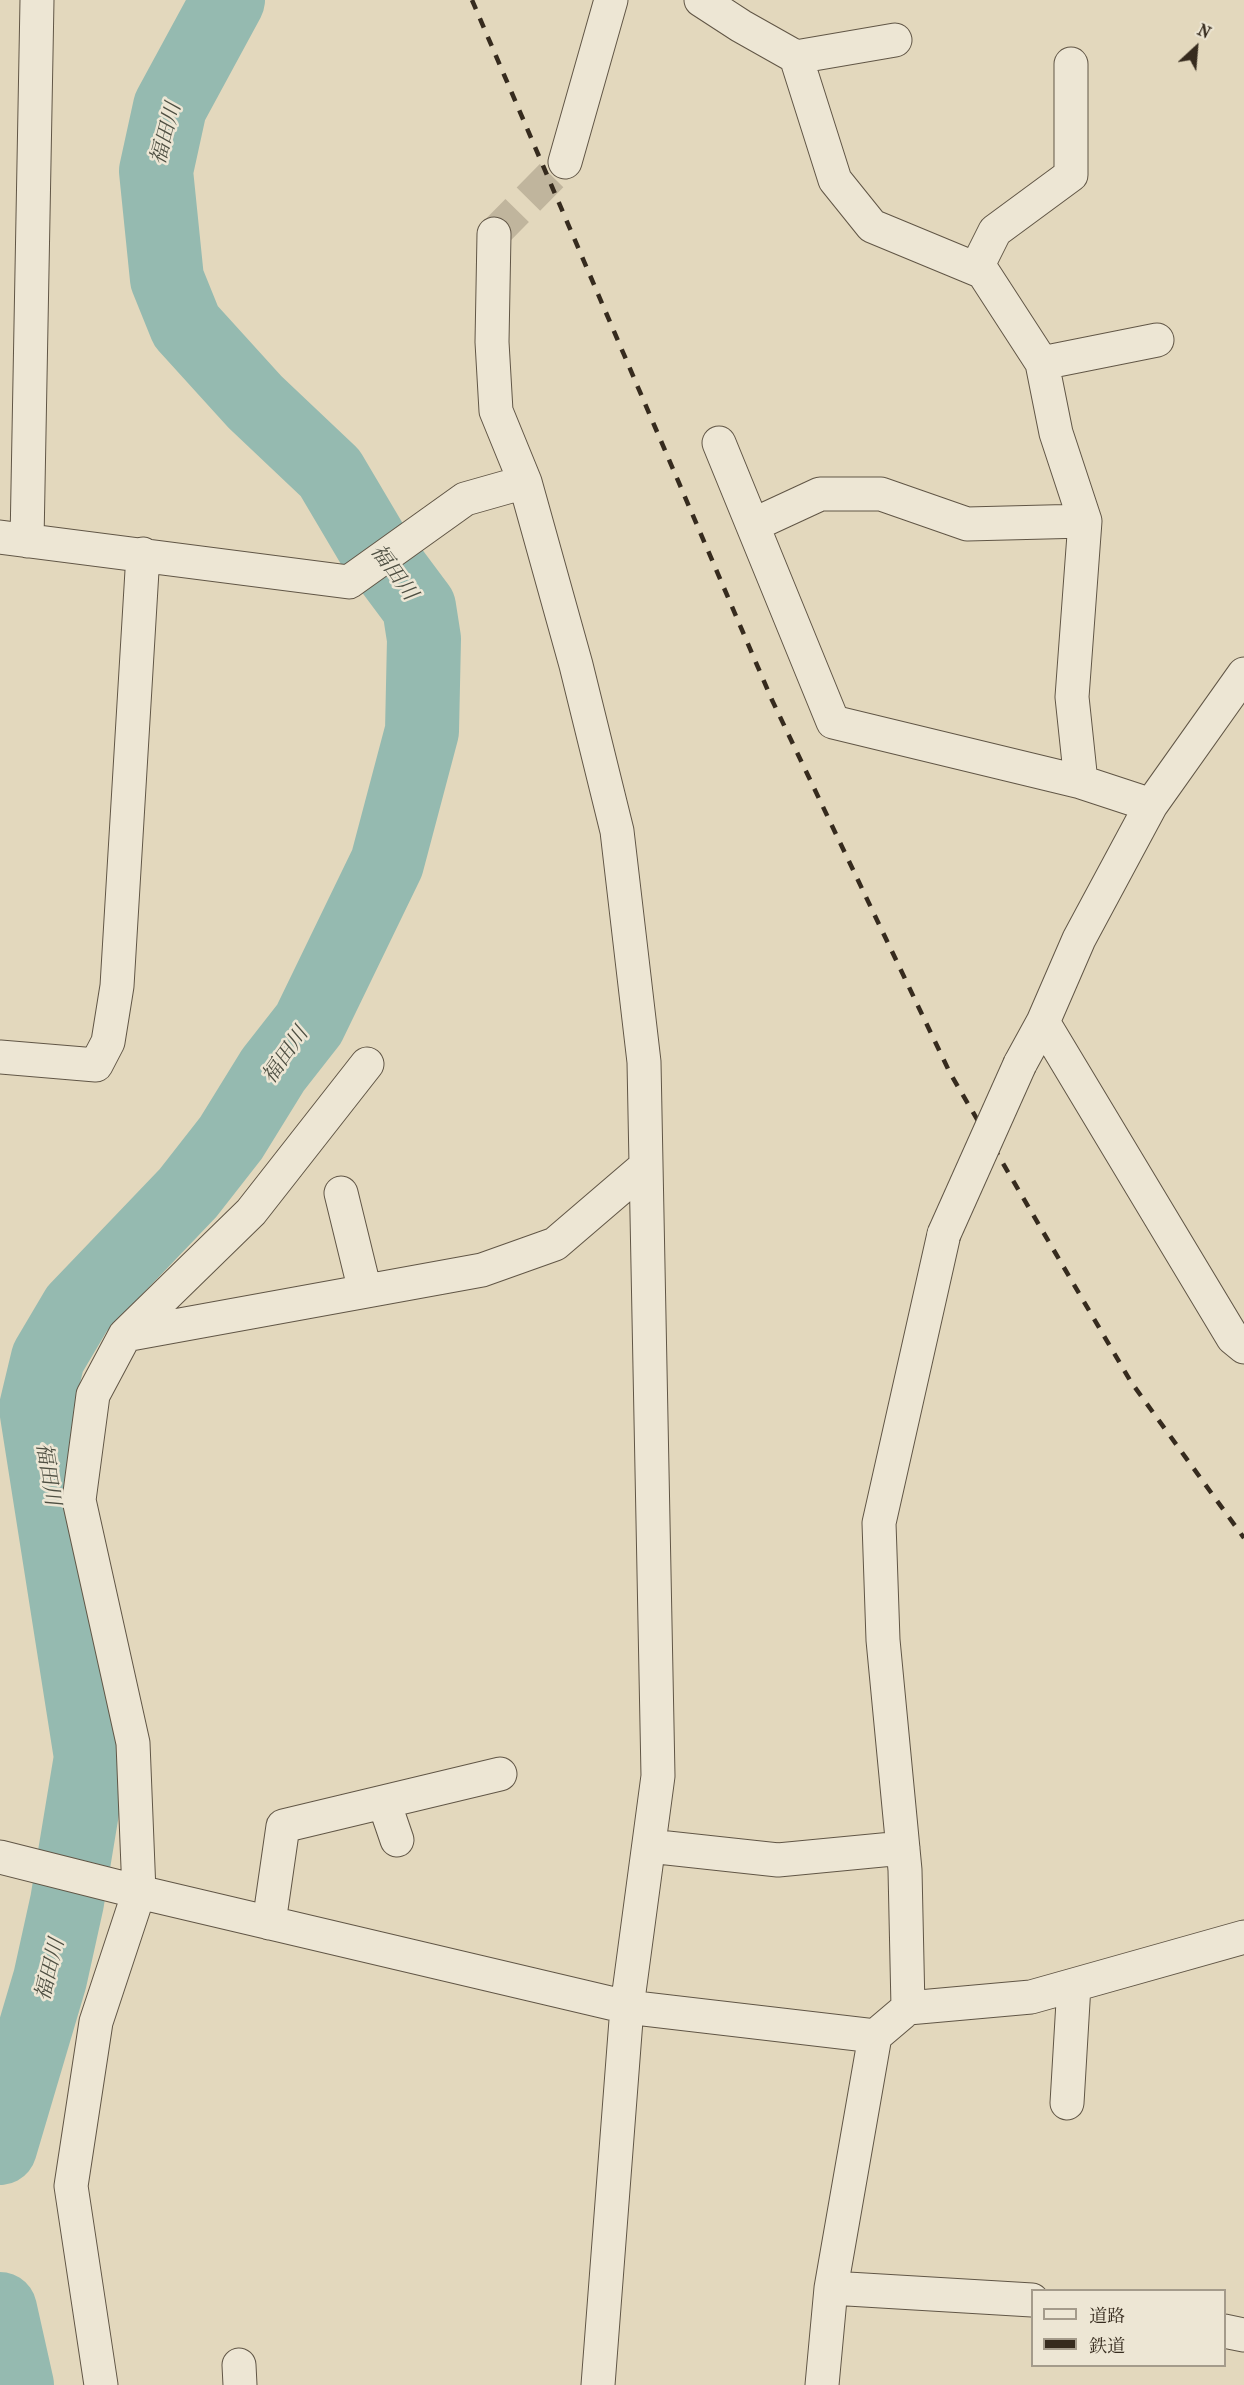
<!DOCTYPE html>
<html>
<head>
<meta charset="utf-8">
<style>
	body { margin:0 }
	#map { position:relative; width:1244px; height:2385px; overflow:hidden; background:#e3d8bd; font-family:"IM FELL French Canon","Noto Serif JP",serif }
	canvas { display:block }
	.legend { position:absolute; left:1031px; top:2289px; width:195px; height:78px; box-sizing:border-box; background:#ede6d4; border:2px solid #a49b8b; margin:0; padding:8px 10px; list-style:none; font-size:18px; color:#362b1e }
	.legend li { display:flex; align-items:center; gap:12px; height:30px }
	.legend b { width:30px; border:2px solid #a49b8b }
	.north { position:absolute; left:1166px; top:18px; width:60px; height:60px; -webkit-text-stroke:4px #ede6d4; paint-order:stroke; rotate:26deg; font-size:16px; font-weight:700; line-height:24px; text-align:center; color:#362b1e }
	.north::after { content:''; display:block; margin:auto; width:21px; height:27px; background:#362b1e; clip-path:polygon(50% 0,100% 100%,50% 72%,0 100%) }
</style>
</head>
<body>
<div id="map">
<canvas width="1244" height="2385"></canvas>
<ul class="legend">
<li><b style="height:8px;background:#ede6d4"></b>道路</li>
<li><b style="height:8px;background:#362b1e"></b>鉄道</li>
</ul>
<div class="north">N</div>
</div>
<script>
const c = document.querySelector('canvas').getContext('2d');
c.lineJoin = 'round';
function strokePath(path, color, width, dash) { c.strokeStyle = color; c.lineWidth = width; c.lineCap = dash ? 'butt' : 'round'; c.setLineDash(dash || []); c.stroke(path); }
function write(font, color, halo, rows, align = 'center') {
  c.font = font + ' "IM FELL French Canon","Noto Serif JP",serif'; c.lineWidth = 5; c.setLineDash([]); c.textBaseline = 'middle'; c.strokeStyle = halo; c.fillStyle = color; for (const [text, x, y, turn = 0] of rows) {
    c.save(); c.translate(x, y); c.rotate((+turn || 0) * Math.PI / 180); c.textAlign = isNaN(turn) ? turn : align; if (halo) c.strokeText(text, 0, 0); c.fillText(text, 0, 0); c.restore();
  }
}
strokePath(new Path2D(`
	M 0,2148 L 50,1979 L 67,1902 L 91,1757 L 36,1408 L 48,1358 L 77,1309 L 188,1193 L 231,1138 L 273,1070 L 309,1024 L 387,863 L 422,731 L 424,639 L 419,607 L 372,544 L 330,473 L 255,402 L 186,326 L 167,279 L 156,171 L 170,107 L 228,0
	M 0,2309 L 17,2385`), '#95bab0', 74);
strokePath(new Path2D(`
	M 494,234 L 565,162`), '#c0b59d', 33, [33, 16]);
const minor = new Path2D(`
	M 701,0 L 741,26 L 796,57 L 835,180 L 872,226 L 983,272 L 1042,363 L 1056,433 L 1085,521 L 1072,697 L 1081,782 L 1151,805
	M 796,57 L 895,40
	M 565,162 L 611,0
	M 494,234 L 492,342 L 496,411 L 525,482 L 576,665 L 617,831 L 644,1062 L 658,1776 L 627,2007 L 598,2385
	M 976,269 L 995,231 L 1071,175 L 1071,64
	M 1042,363 L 1157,340
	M 719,443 L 833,722 L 1081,782
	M 753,525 L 820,494 L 881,494 L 967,524 L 1085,521
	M 0,537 L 349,582 L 465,499 L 525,482
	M 27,541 L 37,0
	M 1043,1022 L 1233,1338 L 1244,1347
	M 0,1057 L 96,1065 L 108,1042 L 117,986 L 143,554
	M 1020,1064 L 1043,1022 L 1079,939 L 1151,805 L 1244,674
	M 341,1193 L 365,1291
	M 125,1335 L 482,1270 L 555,1244 L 646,1166
	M 384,1802 L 397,1840
	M 649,1846 L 778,1860 L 903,1848
	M 0,1857 L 139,1892 L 627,2007 L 875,2036
	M 269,1923 L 283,1826 L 500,1774
	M 908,2008 L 905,1870 L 883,1640 L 879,1523 L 944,1234
	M 1067,2103 L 1074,1985
	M 831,2288 L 1032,2300
	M 1224,2331 L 1244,2335
	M 239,2365 L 240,2385
	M 101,2385 L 71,2186 L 96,2022 L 139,1892 L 133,1743 L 79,1500 L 93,1395 L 125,1335 L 251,1212 L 367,1064
	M 822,2385 L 831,2288 L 875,2036 L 908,2008 L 1031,1997 L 1244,1937`);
strokePath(minor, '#615646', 35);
strokePath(minor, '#ede6d4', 33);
strokePath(new Path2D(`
	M 472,0 L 772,700 L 950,1073 L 1131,1382 L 1244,1538`), '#362b1e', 4.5, [10, 10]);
const minorBridge = new Path2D(`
	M 944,1234 L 1020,1064`);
strokePath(minorBridge, '#615646', 35, []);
strokePath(minorBridge, '#ede6d4', 33);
write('italic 21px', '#4e4f42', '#ede6d4', [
	["福田川",167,134,-75],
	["福田川",393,573,54],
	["福田川",286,1056,-55],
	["福田川",47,1474,81],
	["福田川",51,1970,-76]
]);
</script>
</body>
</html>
